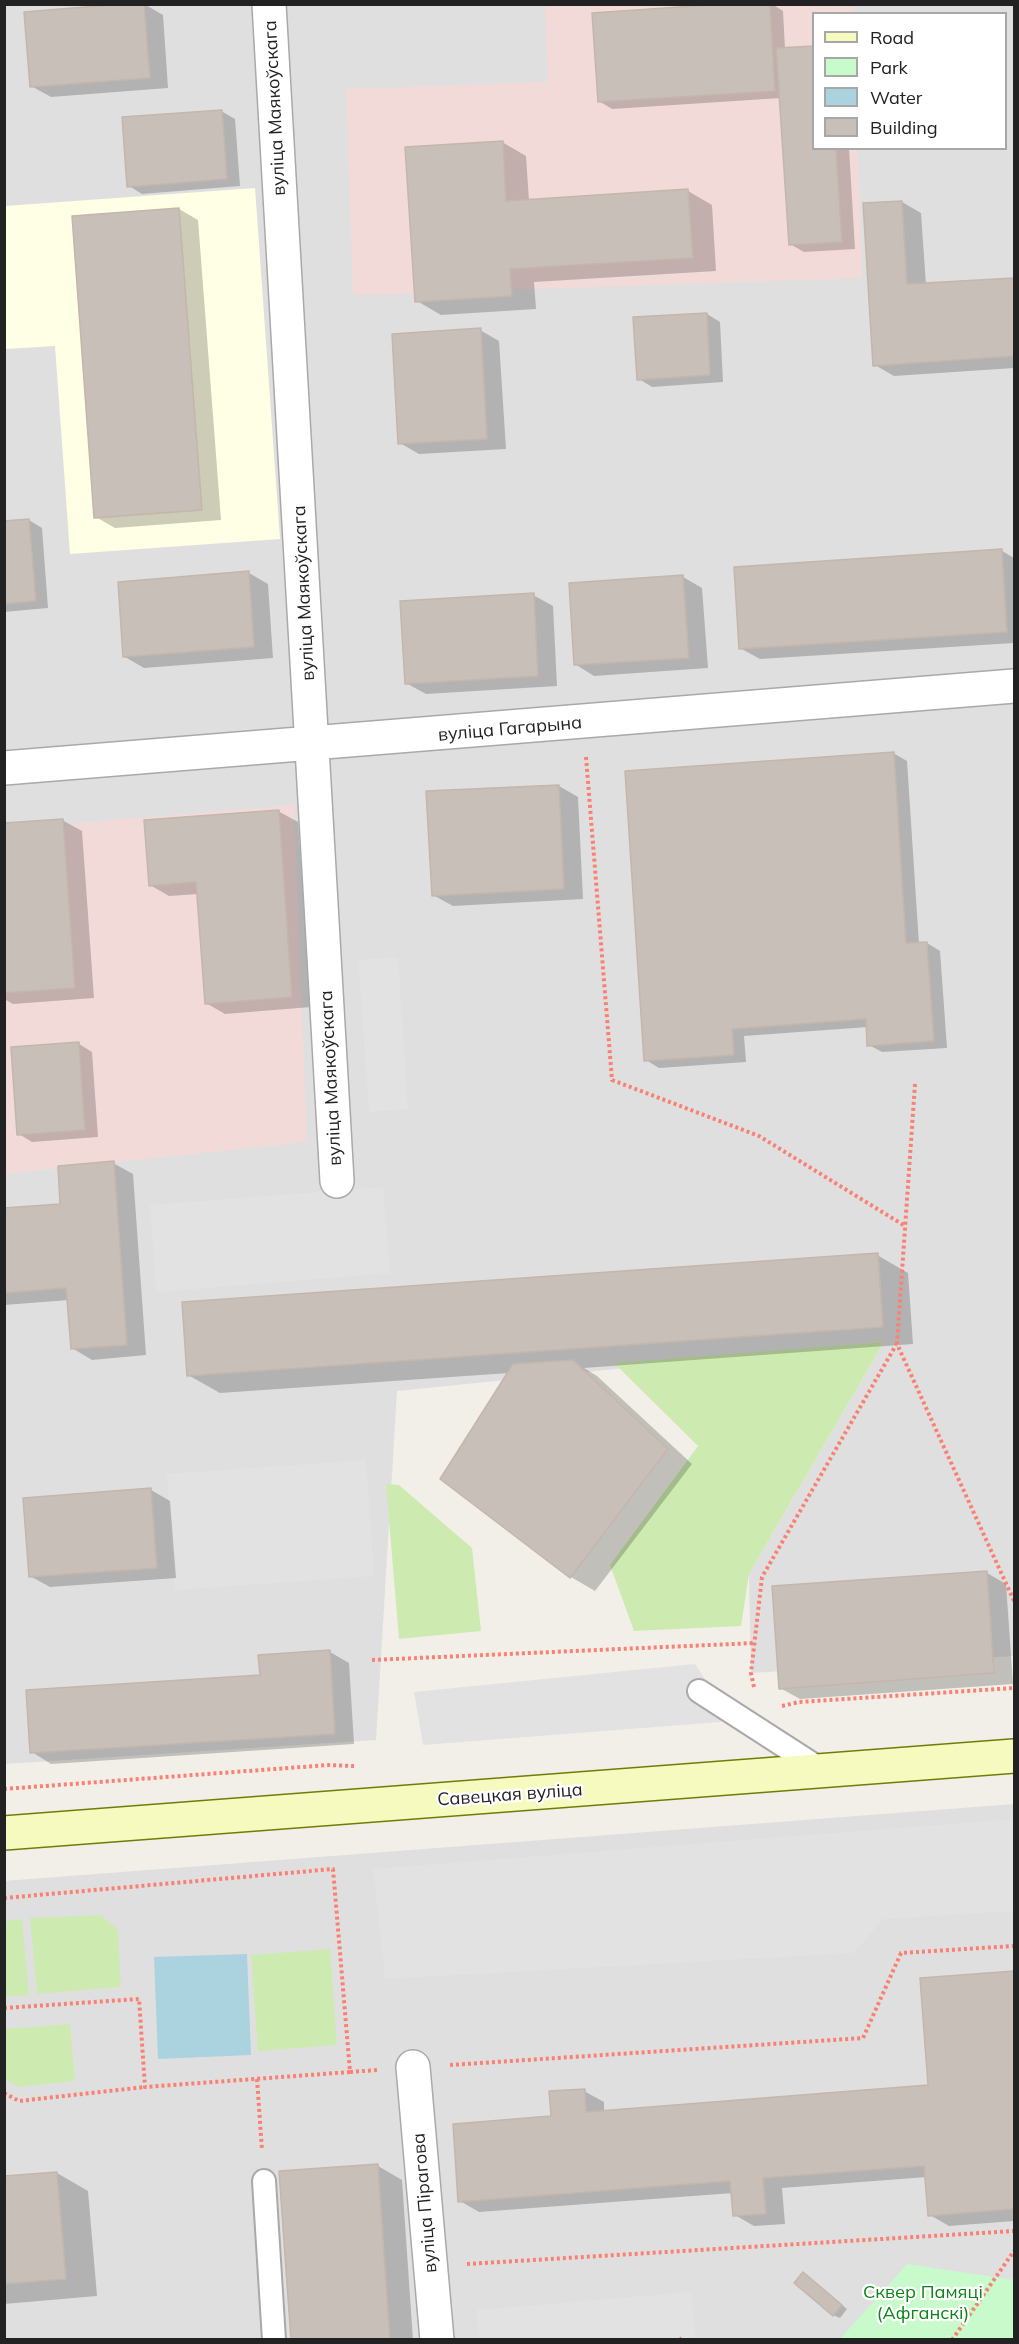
<!DOCTYPE html>
<html>
<head>
<meta charset="utf-8">
<style>
	body { margin:0 }
	#map { position:relative; width:1019px; height:2344px; overflow:hidden; background:#f2efe9; font-family:Mulish,sans-serif }
	canvas { display:block }
	.frame { position:absolute; inset:0; border:6px solid #222; pointer-events:none }
	.legend { position:absolute; left:812px; top:12px; width:195px; height:138px; box-sizing:border-box; background:#fff; border:2px solid #a7a7a7; margin:0; padding:8px 10px; list-style:none; font-size:18px; color:#222 }
	.legend li { display:flex; align-items:center; gap:12px; height:30px }
	.legend b { width:30px; border:2px solid #a7a7a7 }
</style>
</head>
<body>
<div id="map">
<canvas width="1019" height="2344"></canvas>
<div class="frame"></div>
<ul class="legend">
<li><b style="height:8px;background:#f7fabf"></b>Road</li>
<li><b style="height:16px;background:#c8facc"></b>Park</li>
<li><b style="height:16px;background:#aad3df"></b>Water</li>
<li><b style="height:16px;background:#c7bfb8"></b>Building</li>
</ul>
</div>
<script>
const c = document.querySelector('canvas').getContext('2d');
c.lineJoin = 'round';
function fillPath(path, color) { c.fillStyle = color; c.fill(path, 'evenodd'); }
function strokePath(path, color, width, dash) { c.strokeStyle = color; c.lineWidth = width; c.lineCap = dash ? 'butt' : 'round'; c.setLineDash(dash || []); c.stroke(path); }
function write(font, color, halo, rows, align = 'center') {
  c.font = font + ' Mulish,sans-serif'; c.lineWidth = 4.5; c.setLineDash([]); c.textBaseline = 'middle'; c.strokeStyle = halo; c.fillStyle = color; for (const [text, x, y, turn = 0] of rows) {
    c.save(); c.translate(x, y); c.rotate((+turn || 0) * Math.PI / 180); c.textAlign = isNaN(turn) ? turn : align; if (halo) c.strokeText(text, 0, 0); c.fillText(text, 0, 0); c.restore();
  }
}
fillPath(new Path2D(`
	M 5,5 L 1014,5 L 1014,1656 L 751,1673 L 749,1574 L 884,1342 L 397,1391 L 376,1740 L 5,1764 ZM 814,14 L 1006,14 L 1006,148 L 814,148 Z
	M 1014,1804 L 1014,2339 L 5,2339 L 4,1881 Z`), '#e0dfdf');
fillPath(new Path2D(`
	M 545,5 L 854,5 L 854,13 L 814,14 L 814,148 L 858,149 L 862,278 L 353,295 L 346,89 L 548,82 Z
	M 294,805 L 307,1142 L 5,1174 L 5,829 Z`), '#f2dad9');
fillPath(new Path2D(`
	M 255,188 L 280,539 L 70,554 L 55,346 L 5,349 L 5,206 Z`), '#ffffe5');
fillPath(new Path2D(`
	M 884,1342 L 749,1574 L 741,1626 L 634,1631 L 610,1565 L 698,1446 L 614,1363 Z
	M 386,1484 L 399,1485 L 472,1548 L 481,1631 L 399,1639 Z
	M 101,1915 L 118,1930 L 121,1987 L 37,1994 L 30,1918 Z
	M 22,1919 L 29,1995 L 5,1997 L 5,1921 Z
	M 330,1949 L 337,2045 L 258,2051 L 251,1955 Z
	M 70,2024 L 75,2081 L 19,2087 L 5,2079 L 5,2029 Z`), '#cdebb0');
fillPath(new Path2D(`
	M 907,2264 L 1014,2280 L 1014,2339 L 840,2339 Z`), '#c8facc');
fillPath(new Path2D(`
	M 398,957 L 408,1109 L 369,1112 L 358,960 Z
	M 383,1187 L 390,1273 L 156,1292 L 150,1205 Z
	M 366,1460 L 374,1576 L 175,1590 L 167,1474 Z
	M 695,1664 L 733,1721 L 423,1745 L 414,1692 Z
	M 1014,1819 L 1014,1911 L 884,1919 L 853,1953 L 385,1979 L 373,1869 Z
	M 691,2292 L 696,2339 L 479,2339 L 477,2310 Z`), '#e2e2e2');
fillPath(new Path2D(`
	M 247,1954 L 251,2055 L 158,2059 L 154,1957 Z`), '#aad3df');
fillPath(new Path2D(`
	M 144,4 L 163,15 L 168,88 L 51,97 L 31,86 Z
	M 746,4 L 772,4 L 783,11 L 785,49 L 814,148 L 849,148 L 855,249 L 804,252 L 790,244 L 781,98 L 612,109 L 599,101 Z
	M 221,111 L 235,119 L 240,186 L 142,194 L 129,186 Z
	M 502,142 L 526,156 L 529,201 L 688,191 L 712,205 L 716,271 L 534,282 L 536,309 L 441,315 L 417,301 Z
	M 902,202 L 921,213 L 926,285 L 1014,279 L 1014,368 L 894,376 L 875,365 Z
	M 179,209 L 198,220 L 221,520 L 115,528 L 96,517 Z
	M 707,314 L 720,322 L 723,382 L 652,387 L 639,379 Z
	M 480,330 L 499,341 L 506,449 L 419,454 L 400,443 Z
	M 29,520 L 42,528 L 48,608 L 4,612 L 4,522 Z
	M 1002,551 L 1014,558 L 1014,643 L 760,659 L 740,648 Z
	M 249,573 L 268,584 L 273,658 L 144,668 L 125,657 Z
	M 683,577 L 702,588 L 708,668 L 594,676 L 575,664 Z
	M 533,595 L 553,606 L 557,686 L 426,694 L 406,683 Z
	M 893,753 L 907,761 L 919,944 L 927,943 L 940,951 L 947,1048 L 882,1052 L 869,1045 L 868,1027 L 744,1036 L 746,1062 L 659,1068 L 646,1060 Z
	M 559,786 L 578,797 L 583,899 L 453,906 L 433,895 Z
	M 278,811 L 298,822 L 311,1007 L 225,1014 L 206,1003 L 198,894 L 169,896 L 150,885 Z
	M 62,820 L 82,831 L 94,998 L 13,1004 L 4,999 L 4,824 Z
	M 79,1044 L 92,1052 L 98,1137 L 32,1142 L 19,1134 Z
	M 113,1163 L 133,1174 L 146,1355 L 92,1360 L 72,1348 L 69,1300 L 4,1305 L 4,1210 L 62,1205 Z
	M 877,1255 L 908,1273 L 913,1344 L 584,1368 L 597,1376 L 692,1464 L 595,1591 L 571,1577 L 509,1373 L 220,1393 L 188,1375 Z
	M 151,1490 L 170,1501 L 176,1578 L 50,1587 L 30,1576 Z
	M 987,1573 L 1006,1584 L 1013,1684 L 800,1699 L 780,1688 Z
	M 330,1652 L 349,1663 L 354,1744 L 51,1764 L 32,1752 Z
	M 1014,1972 L 1014,2221 L 949,2226 L 930,2215 L 927,2177 L 782,2188 L 785,2224 L 754,2226 L 735,2215 L 733,2193 L 479,2212 L 460,2201 L 584,2091 L 604,2102 L 604,2112 L 930,2087 L 922,1979 Z
	M 378,2166 L 402,2180 L 413,2340 L 292,2340 Z
	M 57,2173 L 88,2191 L 97,2296 L 4,2304 L 4,2178 Z
	M 804,2274 L 847,2309 L 840,2318 L 833,2315 Z`), '#0003');
const building = new Path2D(`
	M 121,4 L 144,4 L 150,78 L 30,87 L 24,12 Z
	M 723,4 L 770,4 L 775,91 L 598,102 L 592,13 Z
	M 814,46 L 814,148 L 836,148 L 842,242 L 789,245 L 776,48 Z
	M 222,110 L 227,179 L 127,187 L 122,117 Z
	M 503,141 L 506,201 L 688,189 L 693,258 L 510,269 L 512,296 L 415,302 L 405,147 Z
	M 902,201 L 907,284 L 1014,278 L 1014,356 L 873,366 L 863,203 Z
	M 179,208 L 202,510 L 94,518 L 72,216 Z
	M 707,313 L 710,375 L 637,380 L 633,317 Z
	M 481,328 L 487,439 L 398,444 L 392,334 Z
	M 29,519 L 36,601 L 4,604 L 4,521 Z
	M 1002,549 L 1007,632 L 739,649 L 734,567 Z
	M 249,571 L 254,647 L 123,657 L 118,582 Z
	M 683,575 L 689,658 L 574,665 L 569,583 Z
	M 534,593 L 538,676 L 405,684 L 400,601 Z
	M 894,752 L 906,943 L 927,942 L 934,1041 L 867,1046 L 866,1019 L 732,1029 L 734,1055 L 644,1061 L 625,771 Z
	M 559,785 L 564,889 L 432,896 L 426,791 Z
	M 279,810 L 292,997 L 205,1004 L 196,882 L 149,886 L 144,820 Z
	M 63,819 L 75,988 L 4,993 L 4,823 Z
	M 79,1042 L 85,1130 L 17,1135 L 11,1047 Z
	M 114,1161 L 127,1345 L 71,1349 L 66,1288 L 4,1293 L 4,1208 L 60,1204 L 58,1166 Z
	M 878,1253 L 883,1327 L 187,1376 L 182,1302 Z
	M 573,1360 L 668,1449 L 570,1578 L 440,1479 L 513,1364 Z
	M 151,1488 L 157,1568 L 29,1577 L 23,1498 Z
	M 987,1571 L 994,1673 L 779,1689 L 772,1586 Z
	M 330,1650 L 335,1734 L 30,1753 L 26,1690 L 260,1675 L 258,1655 Z
	M 1014,1971 L 1014,2209 L 928,2216 L 924,2166 L 763,2178 L 766,2214 L 733,2216 L 730,2181 L 458,2202 L 453,2124 L 551,2116 L 549,2091 L 585,2089 L 586,2112 L 928,2085 L 920,1978 Z
	M 378,2164 L 390,2340 L 291,2340 L 279,2171 Z
	M 57,2172 L 66,2279 L 4,2284 L 4,2176 Z
	M 803,2272 L 842,2305 L 833,2316 L 794,2283 Z`);
fillPath(building, '#c7bfb8');
strokePath(building, '#c4b6ab', 1.5);
const lane = new Path2D(`
	M 699,1691 L 823,1771
	M 264,2181 L 274,2340`);
const street = new Path2D(`
	M 269,4 L 337,1181
	M 4,768 L 1014,686
	M 413,2067 L 437,2340`);
const secondary = new Path2D(`
	M 4,1833 L 1014,1756`);
strokePath(lane, '#a9a9a9', 26);
strokePath(street, '#a9a9a9', 36);
strokePath(secondary, '#707d05', 36);
strokePath(new Path2D(`
	M 586,757 L 612,1080 L 759,1136 L 905,1226
	M 915,1084 L 897,1344 L 1014,1601
	M 372,1660 L 755,1643
	M 754,1687 L 751,1673 L 762,1577 L 896,1345
	M 782,1706 L 799,1702 L 1014,1688
	M 4,1789 L 329,1765 L 354,1766
	M 4,1898 L 333,1869 L 350,2072 L 377,2070
	M 4,2008 L 139,1999 L 145,2087 L 350,2072
	M 450,2065 L 863,2038 L 901,1953 L 1014,1946
	M 257,2079 L 262,2150
	M 4,2093 L 19,2101 L 145,2087
	M 467,2264 L 1014,2231
	M 679,2338 L 681,2340
	M 952,2340 L 1014,2251`), '#fa8072', 4, [3, 3]);
strokePath(lane, '#fff', 22);
strokePath(street, '#fff', 33);
strokePath(secondary, '#f7fabf', 33);
write('18px', '#222', '#fff', [
	["вуліца Маякоўскага",275,108,-93],
	["вуліца Маякоўскага",304,593,-93],
	["вуліца Гагарына",510,729,-5],
	["вуліца Маякоўскага",331,1078,-93],
	["Савецкая вуліца",510,1795,-4],
	["вуліца Пірагова",425,2203,-95]
]);
write('18px', '#0c8416', '#fff', [
	["Сквер Памяці",923,2293],
	["(Афганскі)",923,2314]
]);
</script>
</body>
</html>
